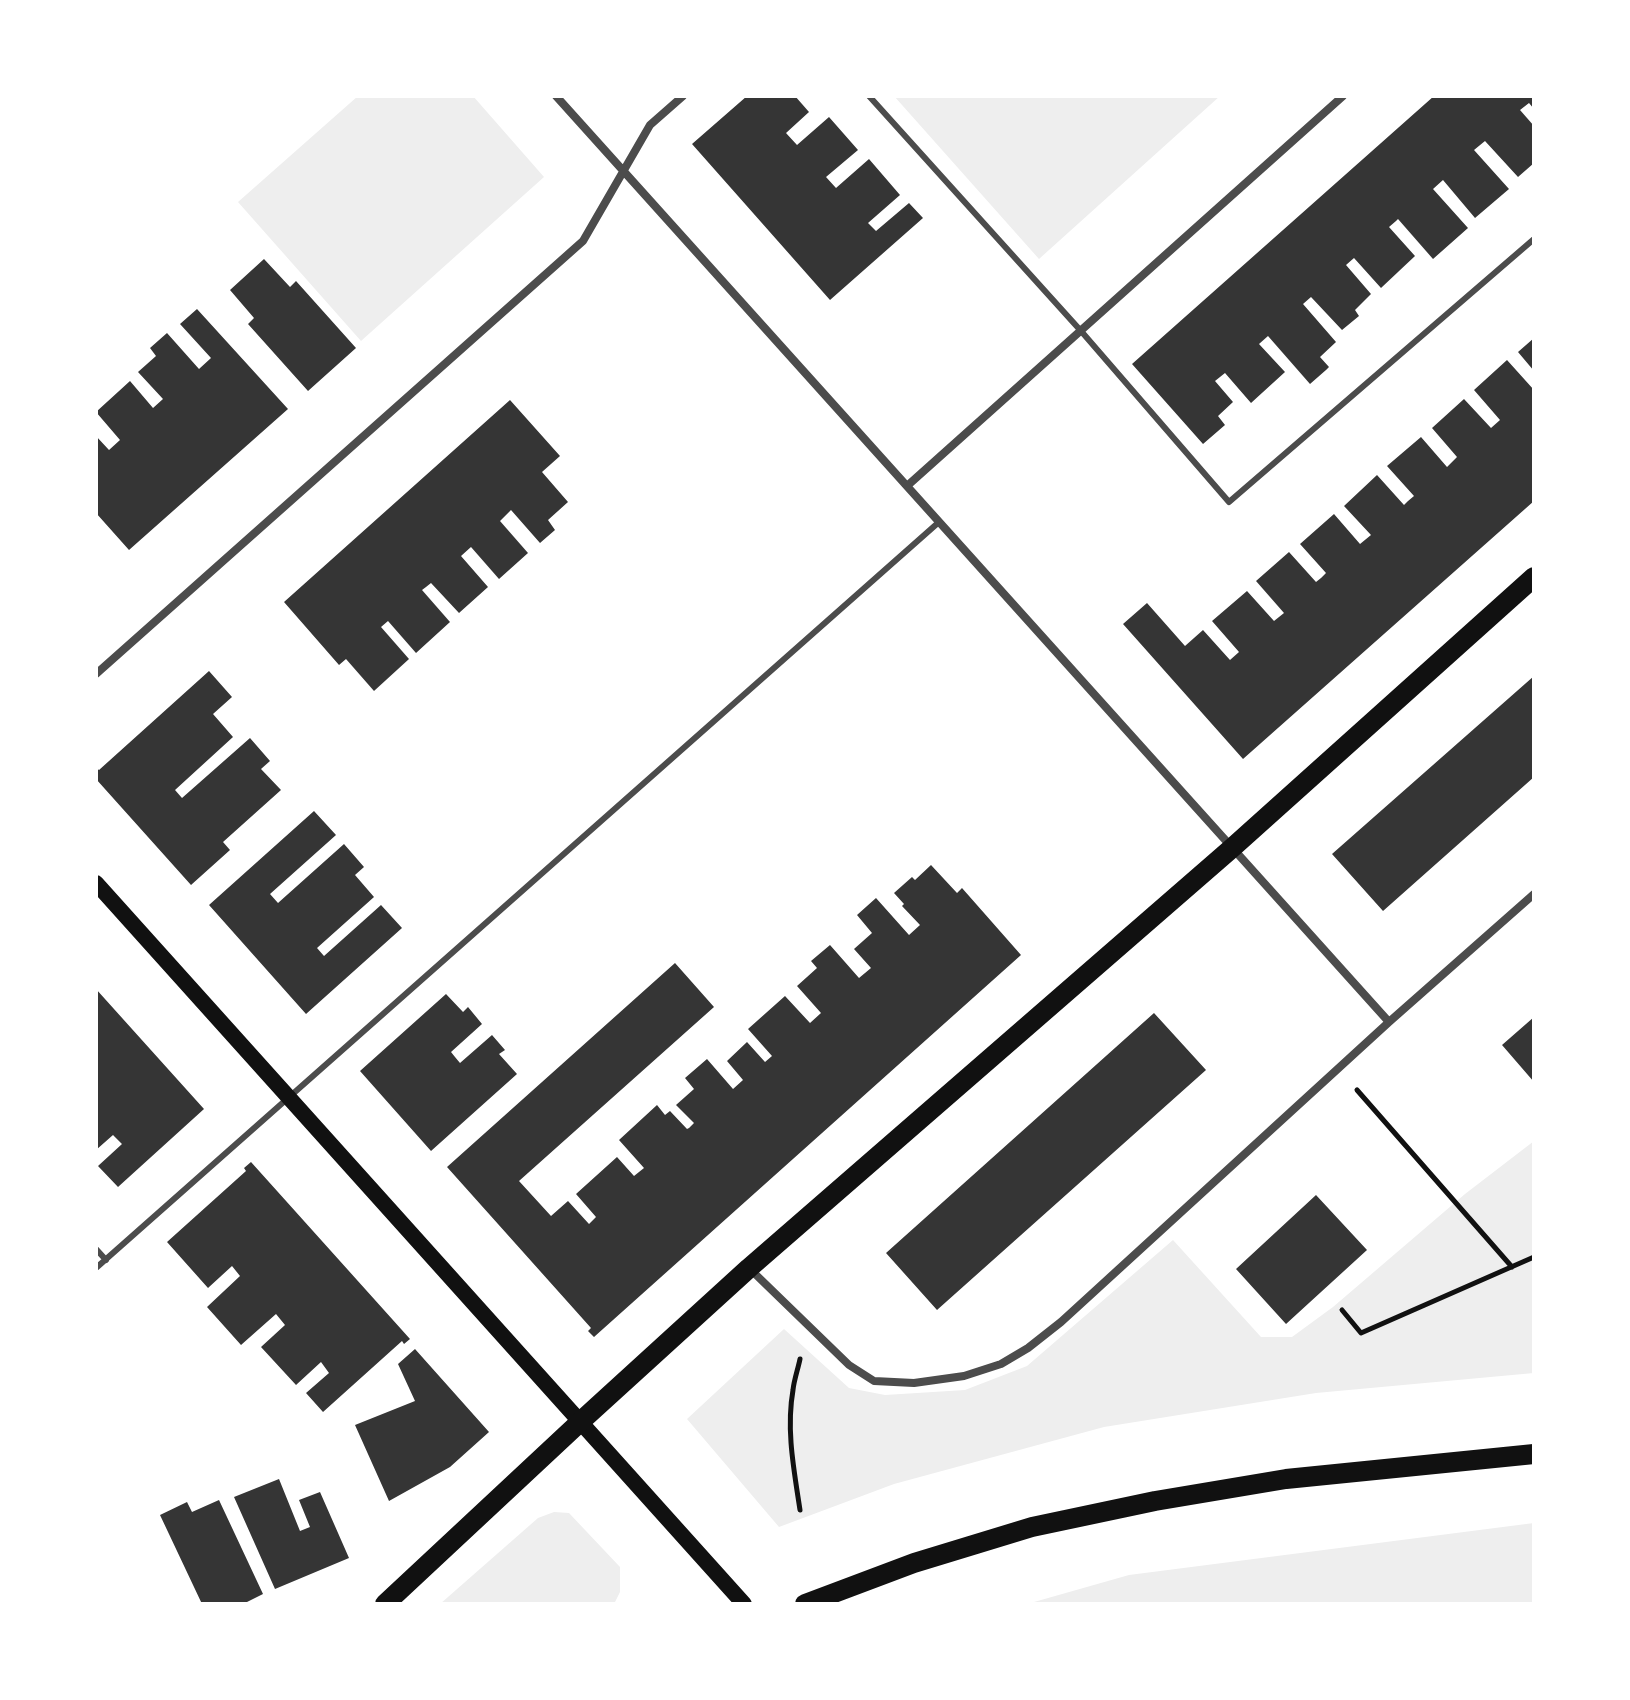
<!DOCTYPE html>
<html>
<head>
<meta charset="utf-8">
<style>
	body { margin:0 }
	#map { position:relative; width:1630px; height:1700px; overflow:hidden; background:#fff; font-family:"Alegreya Sans",sans-serif }
	canvas { display:block }
	.frame { position:absolute; inset:0; border:98px solid #fff; pointer-events:none }
</style>
</head>
<body>
<div id="map">
<canvas width="1630" height="1700"></canvas>
<div class="frame"></div>
</div>
<script>
const c = document.querySelector('canvas').getContext('2d');
c.lineJoin = 'round';
function fillPath(path, color) { c.fillStyle = color; c.fill(path, 'evenodd'); }
function strokePath(path, color, width, dash) { c.strokeStyle = color; c.lineWidth = width; c.lineCap = dash ? 'butt' : 'round'; c.setLineDash(dash || []); c.stroke(path); }
fillPath(new Path2D(`
	M 358,96 L 473,96 L 544,177 L 361,341 L 238,202 Z
	M 894,96 L 1220,96 L 1039,259 Z
	M 1534,1141 L 1534,1373 L 1316,1393 L 1104,1427 L 894,1484 L 779,1527 L 687,1419 L 784,1329 L 849,1388 L 885,1395 L 965,1390 L 1027,1366 L 1173,1240 L 1261,1337 L 1292,1337 L 1333,1307 L 1465,1194 Z
	M 554,1512 L 569,1513 L 620,1567 L 620,1592 L 614,1604 L 440,1604 L 538,1518 Z
	M 1534,1523 L 1534,1604 L 1027,1604 L 1129,1575 Z`), '#eee');
fillPath(new Path2D(`
	M 747,96 L 795,96 L 809,112 L 786,133 L 797,145 L 829,117 L 858,150 L 826,177 L 836,188 L 869,159 L 900,195 L 868,223 L 876,231 L 909,203 L 923,218 L 830,300 L 692,144 Z
	M 1434,96 L 1534,96 L 1534,109 L 1529,103 L 1520,110 L 1534,126 L 1534,163 L 1518,177 L 1485,141 L 1474,150 L 1509,189 L 1475,218 L 1443,180 L 1433,189 L 1468,228 L 1433,259 L 1398,219 L 1396,221 L 1389,227 L 1415,256 L 1381,288 L 1354,258 L 1346,265 L 1371,294 L 1355,310 L 1359,316 L 1342,330 L 1311,297 L 1303,304 L 1336,342 L 1320,357 L 1329,367 L 1326,370 L 1310,384 L 1268,336 L 1259,344 L 1285,372 L 1251,403 L 1225,373 L 1215,381 L 1233,402 L 1218,416 L 1225,425 L 1203,444 L 1132,364 Z
	M 264,259 L 290,287 L 296,281 L 356,348 L 308,391 L 248,324 L 254,318 L 230,290 Z
	M 197,309 L 288,409 L 129,550 L 96,513 L 96,436 L 109,450 L 120,440 L 96,412 L 130,381 L 153,408 L 163,399 L 138,372 L 156,356 L 150,348 L 167,333 L 199,369 L 211,358 L 180,324 Z
	M 1534,338 L 1534,371 L 1518,352 Z
	M 1507,360 L 1534,390 L 1534,501 L 1243,759 L 1123,624 L 1147,603 L 1185,646 L 1203,630 L 1230,660 L 1239,652 L 1212,621 L 1247,591 L 1274,621 L 1284,613 L 1256,581 L 1289,552 L 1316,582 L 1321,578 L 1326,573 L 1300,544 L 1334,514 L 1360,544 L 1371,535 L 1344,506 L 1377,475 L 1404,505 L 1408,501 L 1414,496 L 1387,466 L 1421,437 L 1447,467 L 1457,457 L 1432,428 L 1464,399 L 1491,428 L 1500,420 L 1474,390 Z
	M 510,400 L 560,456 L 542,472 L 568,502 L 548,520 L 555,530 L 540,543 L 511,510 L 500,521 L 528,553 L 499,579 L 471,547 L 461,556 L 488,587 L 459,613 L 431,583 L 426,587 L 422,590 L 450,622 L 416,653 L 388,621 L 381,627 L 409,659 L 374,691 L 346,659 L 339,665 L 284,602 Z
	M 209,671 L 232,697 L 213,714 L 233,737 L 175,790 L 182,798 L 250,738 L 270,761 L 261,769 L 281,790 L 223,842 L 230,850 L 191,885 L 96,779 L 96,768 L 99,770 Z
	M 1534,676 L 1534,777 L 1383,911 L 1332,854 Z
	M 314,811 L 336,835 L 270,894 L 278,903 L 344,844 L 364,867 L 355,875 L 374,897 L 317,948 L 324,956 L 381,905 L 402,928 L 306,1014 L 209,905 Z
	M 931,865 L 957,893 L 962,888 L 1021,955 L 594,1337 L 588,1331 L 591,1328 L 447,1167 L 675,963 L 714,1007 L 519,1181 L 551,1216 L 568,1201 L 589,1224 L 596,1217 L 576,1194 L 617,1157 L 634,1176 L 644,1168 L 619,1140 L 657,1105 L 665,1115 L 670,1111 L 687,1129 L 689,1128 L 694,1123 L 676,1105 L 694,1089 L 685,1078 L 707,1059 L 733,1089 L 743,1080 L 727,1061 L 747,1042 L 765,1062 L 772,1056 L 748,1029 L 785,996 L 810,1023 L 821,1013 L 797,986 L 817,968 L 811,961 L 830,945 L 859,978 L 871,968 L 854,949 L 872,933 L 857,915 L 876,898 L 909,935 L 920,925 L 902,906 L 904,904 L 894,893 L 912,877 L 915,880 Z
	M 96,989 L 204,1109 L 118,1187 L 98,1166 L 122,1144 L 113,1135 L 96,1150 Z
	M 446,994 L 463,1012 L 468,1007 L 482,1024 L 451,1052 L 455,1057 L 460,1063 L 492,1035 L 505,1050 L 499,1054 L 517,1074 L 431,1151 L 360,1071 Z
	M 1154,1013 L 1206,1070 L 937,1310 L 886,1253 Z
	M 1534,1017 L 1534,1082 L 1502,1045 Z
	M 251,1162 L 410,1339 L 404,1344 L 402,1341 L 323,1412 L 306,1393 L 329,1373 L 321,1362 L 296,1385 L 261,1347 L 285,1325 L 276,1314 L 241,1345 L 207,1307 L 240,1276 L 232,1266 L 208,1288 L 167,1242 L 246,1171 L 244,1168 Z
	M 1316,1195 L 1367,1250 L 1286,1324 L 1236,1269 Z
	M 415,1349 L 489,1432 L 450,1467 L 389,1501 L 355,1425 L 415,1401 L 398,1364 Z
	M 279,1479 L 300,1531 L 310,1527 L 299,1500 L 320,1492 L 349,1558 L 275,1589 L 234,1497 Z
	M 219,1500 L 263,1594 L 243,1604 L 202,1604 L 160,1515 L 187,1502 L 192,1512 Z`), '#353535');
strokePath(new Path2D(`
	M 1357,1090 L 1512,1267
	M 1342,1310 L 1361,1333 L 1534,1257
	M 800,1359 C 798,1369 794,1380 793,1390 C 786,1430 794,1470 800,1510`), '#111', 5);
strokePath(new Path2D(`
	M 869,96 L 1081,331 L 1229,502 L 1534,239
	M 96,1249 L 106,1260
	M 96,1268 L 939,522`), '#4c4c4c', 6);
strokePath(new Path2D(`
	M 556,96 L 1389,1022
	M 907,486 L 1343,96
	M 96,674 L 583,241 L 650,125 L 683,96
	M 750,1269 L 849,1365 L 874,1381 L 914,1383 L 964,1376 L 1001,1364 L 1028,1348 L 1061,1322 L 1389,1022 L 1534,894`), '#4c4c4c', 8);
strokePath(new Path2D(`
	M 96,883 L 744,1604`), '#111', 16);
strokePath(new Path2D(`
	M 385,1604 L 580,1422 L 749,1268 L 1232,848 L 1534,577
	M 805,1604 L 914,1563 L 1032,1527 L 1155,1501 L 1286,1479 L 1534,1454`), '#111', 20);
</script>
</body>
</html>
